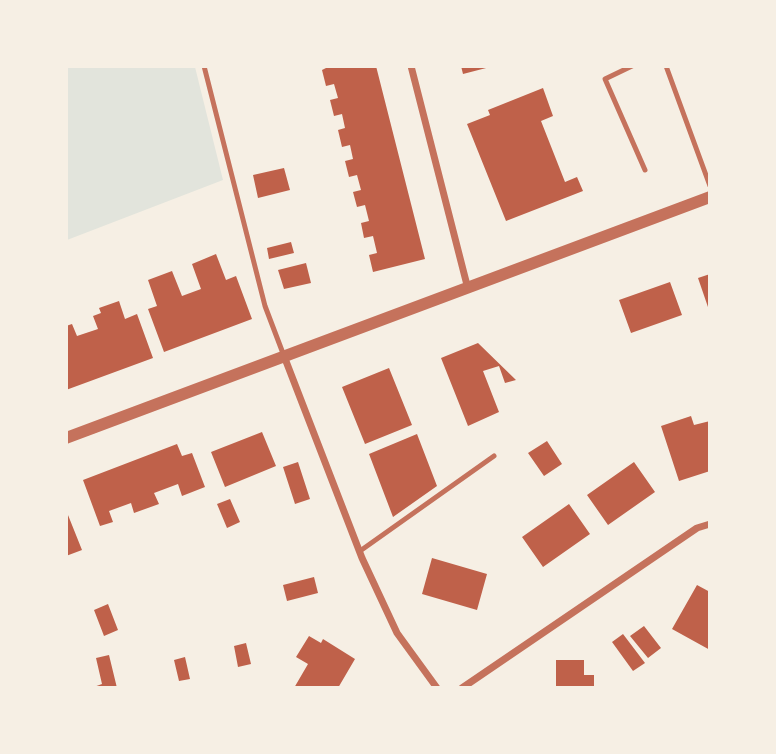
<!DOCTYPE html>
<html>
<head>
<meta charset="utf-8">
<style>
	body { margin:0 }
	#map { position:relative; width:776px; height:754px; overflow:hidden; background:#f6efe4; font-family:Overpass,sans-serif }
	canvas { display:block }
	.frame { position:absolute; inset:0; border:68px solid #f6efe4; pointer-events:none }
</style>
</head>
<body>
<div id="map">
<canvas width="776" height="754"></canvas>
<div class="frame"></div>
</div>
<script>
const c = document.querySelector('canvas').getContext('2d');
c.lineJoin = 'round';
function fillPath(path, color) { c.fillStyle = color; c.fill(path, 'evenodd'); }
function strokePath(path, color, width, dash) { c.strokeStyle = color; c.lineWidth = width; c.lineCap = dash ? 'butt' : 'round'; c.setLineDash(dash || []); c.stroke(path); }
fillPath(new Path2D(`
	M 67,66 L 195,67 L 223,180 L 67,240 Z`), '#e2e4dc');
fillPath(new Path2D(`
	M 330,66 L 376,66 L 425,259 L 373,272 L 369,255 L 377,253 L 373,236 L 364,238 L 361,223 L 369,221 L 365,205 L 357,207 L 353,192 L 361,190 L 357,175 L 349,177 L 345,161 L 353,159 L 350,145 L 342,147 L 338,130 L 345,128 L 342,114 L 334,116 L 330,100 L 338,98 L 334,84 L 326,86 L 322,70 Z
	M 461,66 L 490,66 L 490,67 L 463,74 Z
	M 543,88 L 553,116 L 541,121 L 565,182 L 577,177 L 583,191 L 506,221 L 467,124 L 490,115 L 488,110 Z
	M 284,168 L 290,190 L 258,198 L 253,175 Z
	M 291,242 L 294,253 L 269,259 L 267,248 Z
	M 216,254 L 226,280 L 236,276 L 252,319 L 164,352 L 148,309 L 157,306 L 148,280 L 172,271 L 182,296 L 201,289 L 192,264 Z
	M 306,263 L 311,283 L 284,289 L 278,270 Z
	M 710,274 L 710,310 L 709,310 L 698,278 Z
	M 670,282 L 682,315 L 631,333 L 619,300 Z
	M 119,301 L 125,319 L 137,314 L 153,358 L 66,390 L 66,326 L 72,324 L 77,336 L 98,329 L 93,316 L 101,313 L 99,308 Z
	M 478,343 L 516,380 L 505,383 L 499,366 L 483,371 L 499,412 L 468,426 L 441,358 Z
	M 389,368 L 412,425 L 365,444 L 342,387 Z
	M 691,416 L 694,425 L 710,421 L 710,471 L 679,481 L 661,426 Z
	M 262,432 L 276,466 L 225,487 L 211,452 Z
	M 417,434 L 437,486 L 393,517 L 369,454 Z
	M 547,441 L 562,464 L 544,476 L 528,453 Z
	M 177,444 L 182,456 L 192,453 L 205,487 L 182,496 L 178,484 L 154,493 L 159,504 L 134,513 L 131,503 L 109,511 L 113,522 L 100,526 L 83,480 Z
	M 298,462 L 310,499 L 295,504 L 283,467 Z
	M 634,462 L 655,492 L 608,525 L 587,495 Z
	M 230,499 L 240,522 L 227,528 L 217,504 Z
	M 569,504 L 590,534 L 543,567 L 522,537 Z
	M 66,510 L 82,550 L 66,556 Z
	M 432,558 L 487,574 L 477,610 L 422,594 Z
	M 314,577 L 318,593 L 287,601 L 283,585 Z
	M 697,585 L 710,592 L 710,650 L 672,629 Z
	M 108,604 L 118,630 L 104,636 L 94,610 Z
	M 644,626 L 661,648 L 648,658 L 630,636 Z
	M 623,634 L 645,663 L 633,671 L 612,642 Z
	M 309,636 L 321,643 L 323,639 L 355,659 L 338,688 L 294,688 L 308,664 L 296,657 Z
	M 246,643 L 251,664 L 238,667 L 234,646 Z
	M 109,655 L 117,688 L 91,688 L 102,684 L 96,658 Z
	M 185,657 L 190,679 L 179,681 L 174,660 Z
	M 556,660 L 584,660 L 584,675 L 594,675 L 594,688 L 556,688 Z`), '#bf614a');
strokePath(new Path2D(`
	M 204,66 L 265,306 L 284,356
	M 632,66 L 605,79 L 645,170
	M 666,66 L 710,186
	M 360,551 L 494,456`), '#c5725c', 5);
strokePath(new Path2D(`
	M 411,66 L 468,289
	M 284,356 L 362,558 L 397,633 L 437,688
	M 462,688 L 697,528 L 710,524`), '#c5725c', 7);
strokePath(new Path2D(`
	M 66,438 L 710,197`), '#c5725c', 12);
</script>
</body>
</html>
